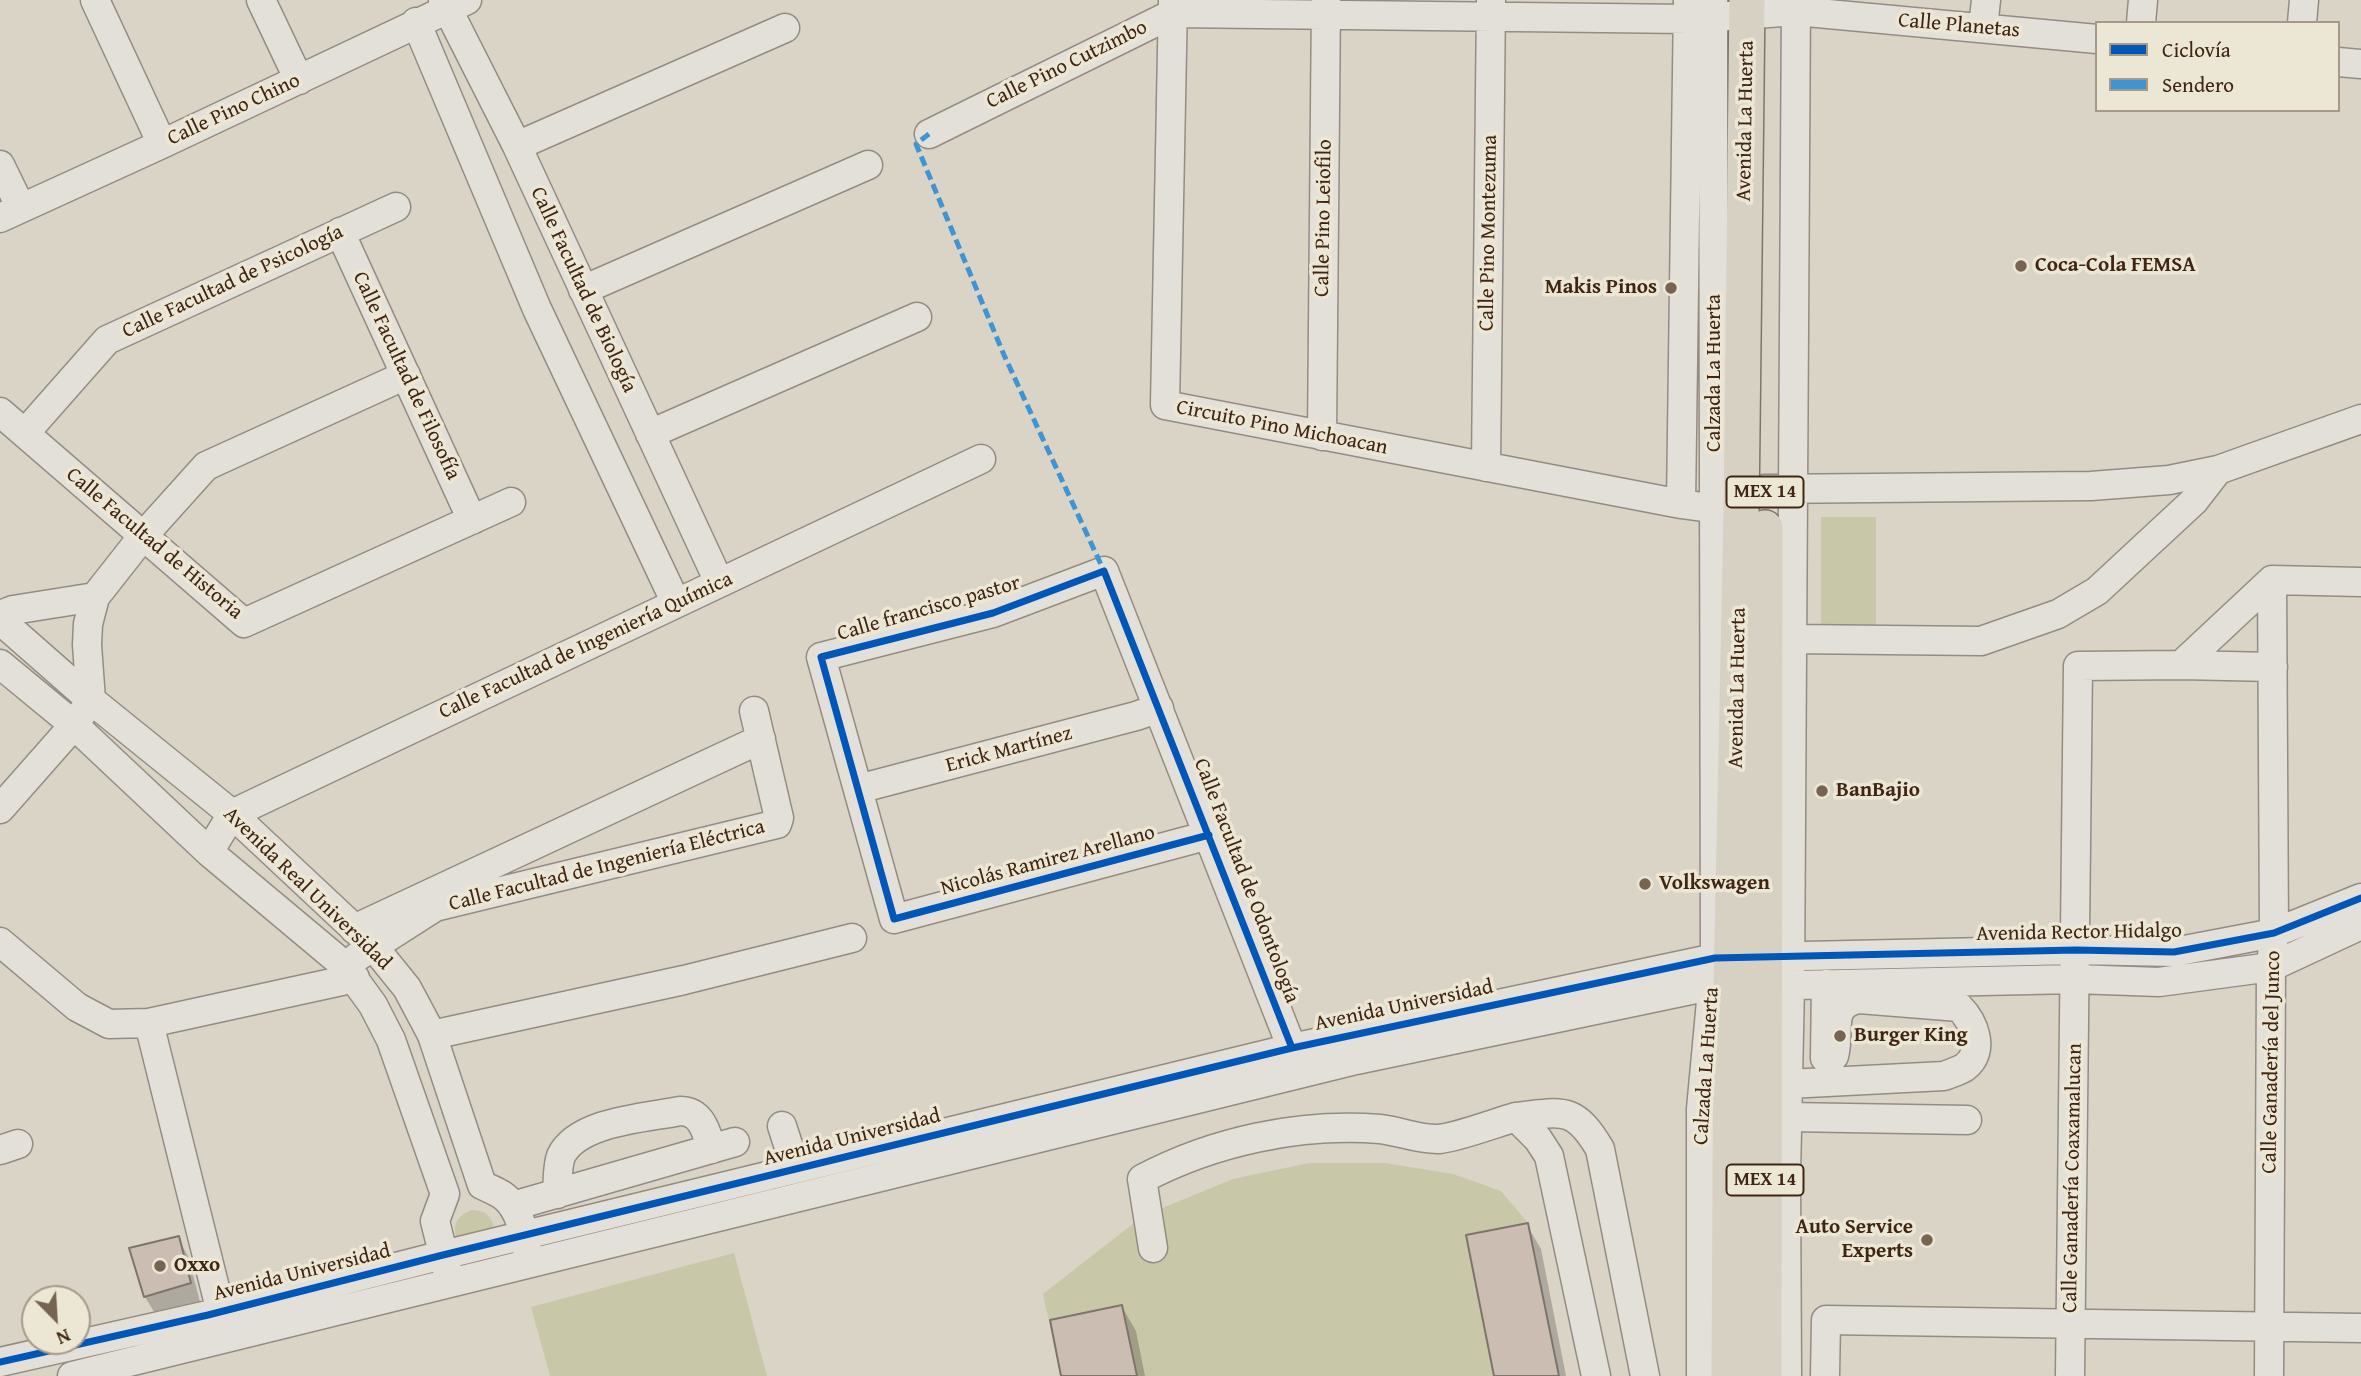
<!DOCTYPE html>
<html>
<head>
<meta charset="utf-8">
<style>
	body { margin:0 }
	#map { position:relative; width:2361px; height:1376px; overflow:hidden; background:#dad4c7; font-family:"Gentium Book Plus",serif }
	canvas { display:block }
	.legend { position:absolute; left:2095px; top:21px; width:245px; height:91px; box-sizing:border-box; background:#ece6d5; border:2px solid #a79987; margin:0; padding:9px 12px; list-style:none; font-size:21px; color:#402612 }
	.legend li { display:flex; align-items:center; gap:14px; height:35px }
	.legend b { width:35px; border:2px solid #a79987 }
	.north { position:absolute; left:21px; top:1285px; width:70px; height:70px; box-sizing:border-box; background:#ece6d5; border:2px solid #a79987; border-radius:50%; rotate:156deg; font-size:19px; font-weight:700; line-height:28px; text-align:center; color:#402612 }
	.north::after { content:''; display:block; margin:auto; width:24px; height:32px; background:#766351; clip-path:polygon(50% 0,100% 100%,50% 72%,0 100%) }
</style>
</head>
<body>
<div id="map">
<canvas width="2361" height="1376"></canvas>
<ul class="legend">
<li><b style="height:9px;background:#0057b8"></b>Ciclovía</li>
<li><b style="height:9px;background:#3f95d3"></b>Sendero</li>
</ul>
<div class="north">N</div>
</div>
<script>
const c = document.querySelector('canvas').getContext('2d');
c.lineJoin = 'round';
function fillPath(path, color) { c.fillStyle = color; c.fill(path, 'evenodd'); }
function strokePath(path, color, width, dash) { c.strokeStyle = color; c.lineWidth = width; c.lineCap = dash ? 'butt' : 'round'; c.setLineDash(dash || []); c.stroke(path); }
function write(font, color, halo, rows, align = 'center') {
  c.font = font + ' "Gentium Book Plus",serif'; c.lineWidth = 7; c.setLineDash([]); c.textBaseline = 'middle'; c.strokeStyle = halo; c.fillStyle = color; for (const [text, x, y, turn = 0] of rows) {
    c.save(); c.translate(x, y); c.rotate((+turn || 0) * Math.PI / 180); c.textAlign = isNaN(turn) ? turn : align; if (halo) c.strokeText(text, 0, 0); c.fillText(text, 0, 0); c.restore();
  }
}
fillPath(new Path2D(`
	M 1821,517 L 1876,517 L 1876,628 L 1821,628 Z
	M 1309,1163 L 1385,1163 L 1453,1174 L 1501,1191 L 1528,1223 L 1559,1376 L 1061,1376 L 1043,1294 L 1134,1223 L 1160,1209 L 1233,1179 Z
	M 472,1210 C 485,1210 492,1216 494,1229 L 458,1241 C 451,1226 457,1215 472,1210 Z
	M 734,1253 L 767,1376 L 550,1376 L 531,1307 Z`), '#c8c7a8');
fillPath(new Path2D(`
	M 1527,1225 L 1541,1249 L 1566,1376 L 1495,1376 Z
	M 178,1238 L 188,1256 L 200,1302 L 156,1315 L 145,1297 L 132,1250 Z
	M 1122,1307 L 1136,1331 L 1145,1376 L 1063,1376 Z`), '#0003');
const building = new Path2D(`
	M 1528,1223 L 1559,1376 L 1494,1376 L 1466,1235 Z
	M 179,1236 L 191,1283 L 144,1297 L 129,1248 Z
	M 1122,1305 L 1137,1376 L 1061,1376 L 1050,1320 Z`);
fillPath(building, '#ccbdb2');
strokePath(building, '#7d756c', 2);
const minor = new Path2D(`
	M 95,0 L 162,144
	M 261,0 L 299,80
	M 443,0 L 517,146 L 719,582
	M 1173,0 L 1165,405 L 1681,504 L 1732,511
	M 416,22 L 537,309 L 676,603
	M 2141,23 L 2143,0
	M 2302,23 L 2304,0
	M 1983,28 L 1986,0
	M 2338,62 L 2361,64
	M 929,134 L 1174,13 L 1688,19 L 1796,11 L 2097,39
	M 517,146 L 785,28
	M 0,165 L 21,208
	M 0,218 L 162,144 L 467,0
	M 340,232 L 472,520
	M 583,290 L 868,165
	M 0,412 L 244,623 L 511,502
	M 25,433 L 107,340 L 396,207
	M 650,434 L 917,317
	M 1322,436 L 1326,0
	M 1486,467 L 1491,0
	M 1765,489 L 2091,486 L 2169,480 L 2218,470 L 2361,419
	M 1681,504 L 1688,0
	M 0,615 L 13,610 L 95,597
	M 0,620 L 91,700 L 232,814 L 373,946 L 407,988 L 432,1035 L 482,1185 C 488,1188 496,1191 502,1195 C 520,1207 525,1236 528,1256
	M 1792,639 L 1981,641 L 2058,614 L 2097,591 L 2194,501 L 2218,470
	M 0,664 L 74,725 L 209,852 L 344,965 L 373,1005 L 391,1040 L 445,1194 L 435,1221 L 448,1273
	M 2181,665 L 2272,580 L 2361,582
	M 858,789 L 1136,716 L 1159,708
	M 0,809 L 74,725 L 91,700 L 87,645 L 88,624 L 95,597 L 143,536 L 206,466 L 406,375
	M 1209,835 L 894,919 L 821,657 L 993,613 L 1104,571 C 1168,730 1230,889 1292,1048
	M 209,852 L 232,814 L 981,459
	M 354,929 L 761,739
	M 0,942 L 77,1007 L 109,1024 L 149,1023 L 355,978
	M 357,957 L 435,907 L 777,824 L 779,818 L 754,711
	M 149,1023 L 221,1312
	M 432,1035 L 684,980 L 852,938
	M 1788,1084 L 1944,1076 C 1951,1073 1959,1071 1965,1067 C 1986,1051 1974,1022 1959,1007 L 1859,999 C 1827,1005 1841,1031 1834,1056 L 1831,1059 L 1825,1058 L 1826,984
	M 1516,1117 C 1562,1112 1574,1105 1600,1149 L 1645,1376
	M 1788,1117 L 1967,1120
	M 782,1126 L 796,1169
	M 0,1150 L 18,1144
	M 557,1194 C 558,1183 557,1166 561,1156 C 578,1121 646,1118 680,1111 C 702,1111 706,1132 712,1149
	M 513,1206 L 735,1142
	M 1153,1248 L 1142,1179 C 1214,1141 1299,1123 1380,1129 C 1399,1131 1420,1140 1439,1139 C 1459,1137 1495,1123 1516,1117 L 1538,1139 L 1549,1156 L 1596,1376
	M 0,1362 L 208,1315 L 443,1255 L 1292,1048 L 1715,958 L 2076,950 L 2174,952 L 2274,933 L 2361,898
	M 72,1376 L 1356,1060 L 1705,987 L 2075,979 L 2159,982 L 2271,967 L 2361,925
	M 1701,1376 L 1701,1109 L 1715,958 L 1713,0
	M 1787,1376 L 1786,1177 L 1790,984 L 1796,0
	M 1825,1376 L 1826,1320 L 2361,1328
	M 2070,1376 L 2078,666 L 2181,665 L 2273,667
	M 2269,1376 L 2271,967 L 2274,933 L 2272,580`);
const major = new Path2D(`
	M 1729,1376 L 1731,986 L 1741,513 L 1747,0
	M 1764,1376 L 1765,528`);
strokePath(minor, '#948c83', 31);
strokePath(major, '#7d756c', 38);
strokePath(minor, '#e3e0d9', 28);
strokePath(major, '#d7d1c4', 35);
strokePath(new Path2D(`
	M 929,134 L 916,144 L 1004,355 L 1104,571`), '#3f95d3', 5, [10, 5]);
strokePath(new Path2D(`
	M 1209,835 L 894,919 L 821,657 L 993,613 L 1104,571 C 1168,730 1230,889 1292,1048
	M 0,1362 L 208,1315 L 443,1255 L 1292,1048 L 1715,958 L 2076,950 L 2174,952 L 2274,933 L 2361,898`), '#0057b8', 7);
for (const [x, y, r, color] of [
	[2021,266,7,"#766351"],
	[1671,288,7,"#766351"],
	[1822,791,7,"#766351"],
	[1645,884,7,"#766351"],
	[1840,1036,7,"#766351"],
	[1927,1240,7,"#766351"],
	[160,1266,7,"#766351"]
]) { const dot = new Path2D(); dot.arc(x, y, r, 0, 2 * Math.PI); c.fillStyle = color; c.fill(dot); strokePath(dot, '#ece6d5', 2.5); }
for (const [x, y, w] of [
	[1765,492,77],
	[1765,1180,77]
]) { const box = new Path2D(); box.roundRect(x - w / 2, y - 15.5, w, 31, 5); c.fillStyle = '#ece6d5'; c.fill(box); strokePath(box, '#402612', 2); }
write('bold 19px', '#402612', null, [
	["MEX 14",1765,492],
	["MEX 14",1765,1180]
]);
write('21px', '#402612', '#ece6d5', [
	["Calle Planetas",1959,26,5],
	["Calle Pino Cutzimbo",1067,65,-26],
	["Calle Pino Chino",234,110,-25],
	["Avenida La Huerta",1746,121,-89],
	["Calle Pino Leiofilo",1324,218,-89],
	["Calle Pino Montezuma",1489,233,-89],
	["Calle Facultad de Psicología",233,282,-25],
	["Calle Facultad de Biología",583,290,65],
	["Calzada La Huerta",1715,373,-90],
	["Calle Facultad de Filosofía",406,376,65],
	["Circuito Pino Michoacan",1282,428,11],
	["Calle Facultad de Historia",154,544,40],
	["Calle francisco pastor",929,609,-16],
	["Calle Facultad de Ingenierίa Quίmica",586,646,-25],
	["Avenida La Huerta",1738,688,-89],
	["Erick Martínez",1009,750,-15],
	["Nicolás Ramirez Arellano",1048,861,-15],
	["Calle Facultad de Ingeniería Eléctrica",607,866,-14],
	["Calle Facultad de Odontología",1246,881,69],
	["Avenida Real Universidad",307,889,44],
	["Avenida Rector Hidalgo",2079,933,-1],
	["Avenida Universidad",1404,1006,-12],
	["Calle Ganadería del Junco",2272,1062,-89],
	["Calzada La Huerta",1707,1066,-86],
	["Avenida Universidad",852,1138,-14],
	["Calle Ganadería Coaxamalucan",2073,1178,-89],
	["Avenida Universidad",302,1273,-14]
]);
write('bold 21px', '#402612', '#ece6d5', [
	["Coca-Cola FEMSA",2035,266],
	["Makis Pinos",1657,288,"right"],
	["BanBajio",1836,791],
	["Volkswagen",1659,884],
	["Burger King",1854,1036],
	["Auto Service",1913,1228,"right"],
	["Experts",1913,1252,"right"],
	["Oxxo",174,1266]
], 'left');
</script>
</body>
</html>
